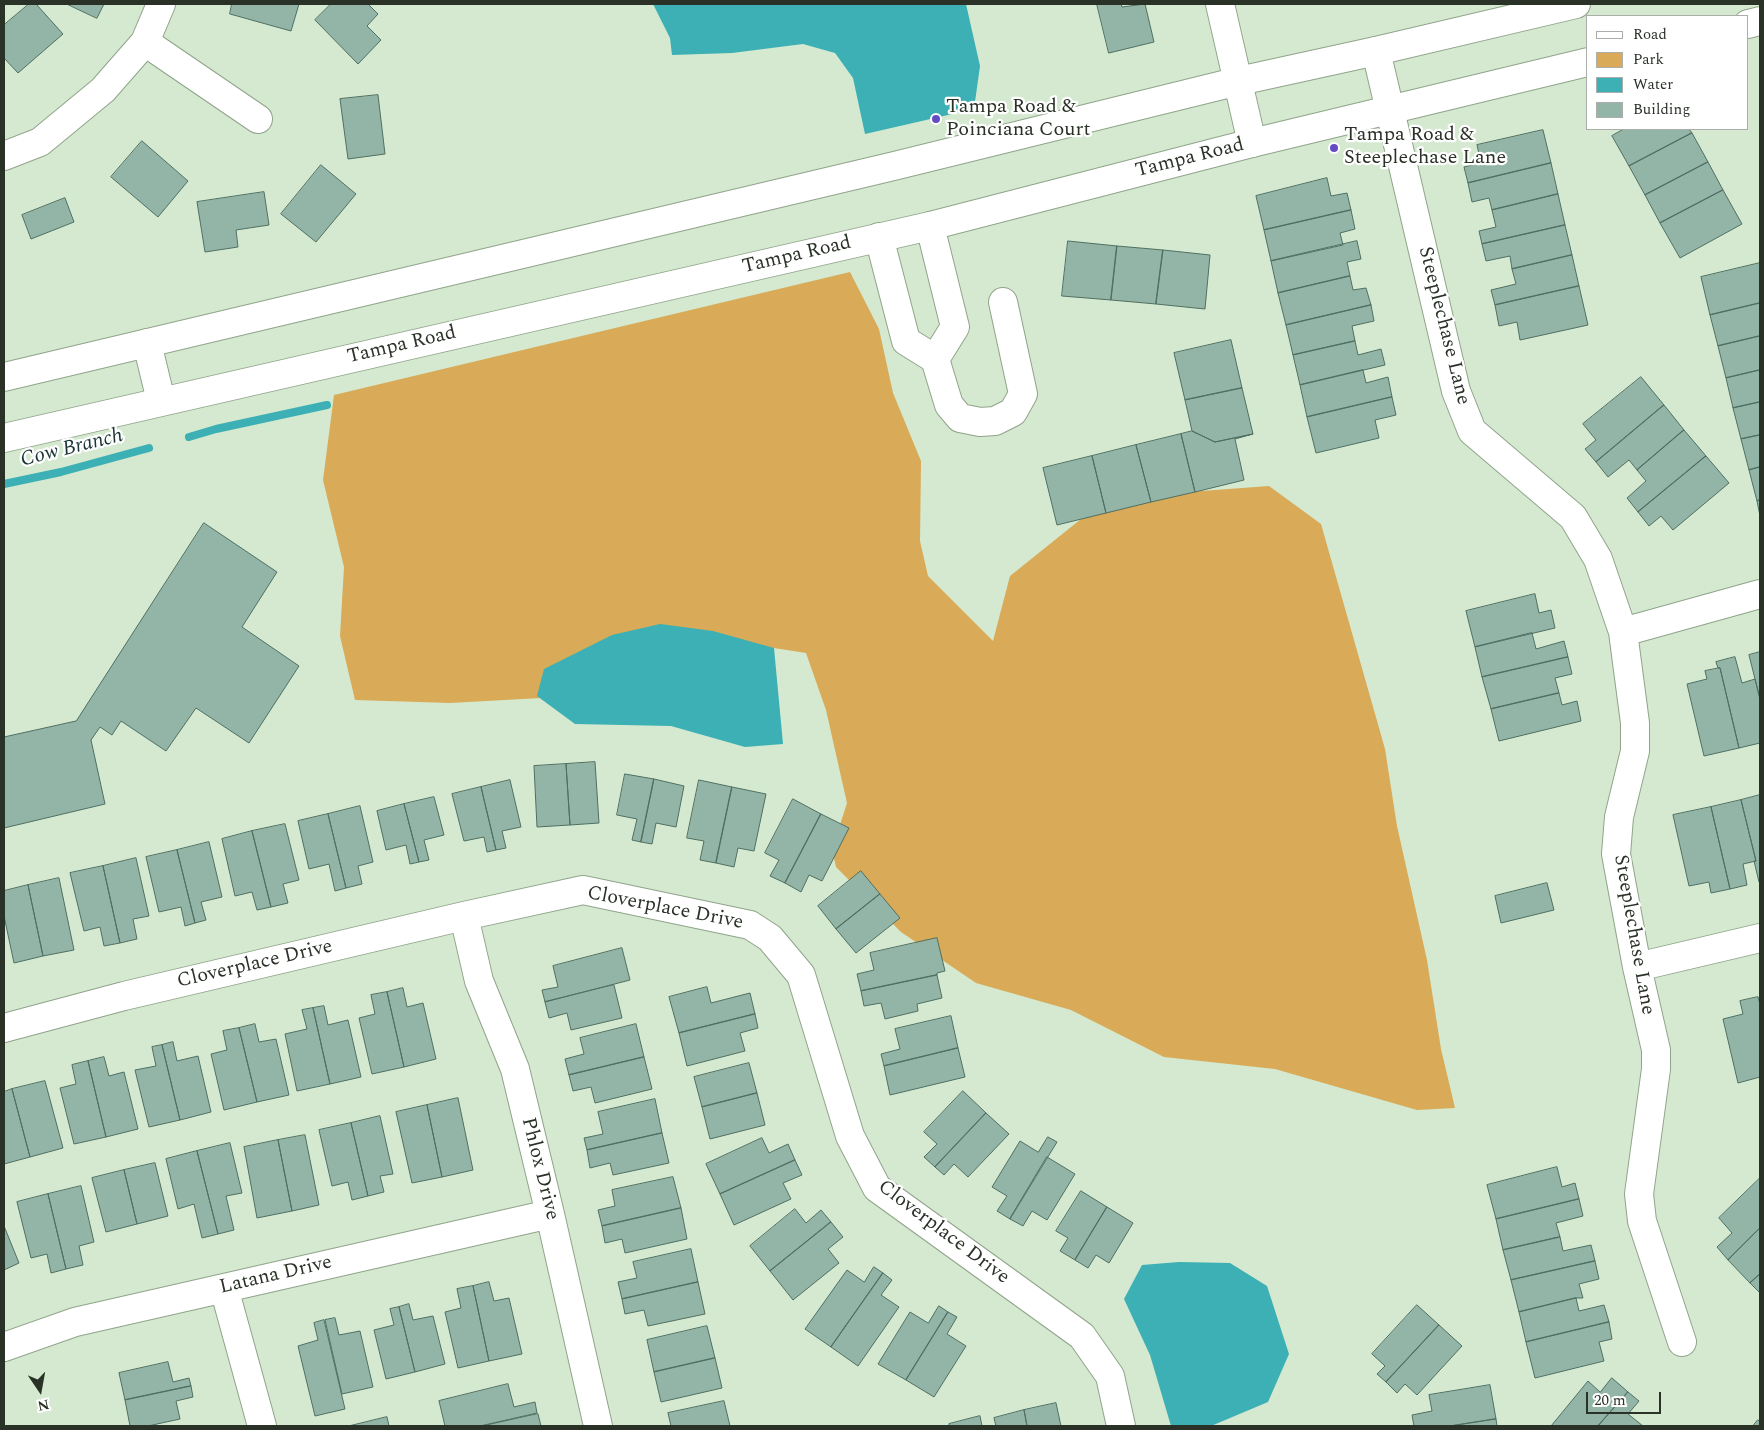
<!DOCTYPE html>
<html>
<head>
<meta charset="utf-8">
<style>
	body { margin:0 }
	#map { position:relative; width:1764px; height:1430px; overflow:hidden; background:#d4e9cf; font-family:Spectral,serif }
	canvas { display:block }
	.frame { position:absolute; inset:0; border:5px solid #2a3228; pointer-events:none }
	.legend { position:absolute; left:1586px; top:15px; width:162px; height:115px; box-sizing:border-box; background:#fff; border:1px solid #aaada9; margin:0; padding:6px 9px; list-style:none; font-size:15px; color:#2a3228 }
	.legend li { display:flex; align-items:center; gap:10px; height:25px }
	.legend b { width:25px; border:1px solid #aaada9 }
	.north { position:absolute; left:15px; top:1365px; width:50px; height:50px; -webkit-text-stroke:4px #fff; paint-order:stroke; rotate:168deg; font-size:14px; font-weight:700; line-height:20px; text-align:center; color:#2a3228 }
	.north::after { content:''; display:block; margin:auto; width:18px; height:22px; background:#2a3228; clip-path:polygon(50% 0,100% 100%,50% 72%,0 100%) }
	.scale { position:absolute; left:1586px; top:1392px; width:75px; height:22px; box-sizing:border-box; border:2px solid #2a3228; border-top:0; padding-left:6px; font-size:15px; line-height:18px; white-space:nowrap; color:#2a3228; -webkit-text-stroke:4px #fff; paint-order:stroke }
</style>
</head>
<body>
<div id="map">
<canvas width="1764" height="1430"></canvas>
<div class="frame"></div>
<ul class="legend">
<li><b style="height:6px;background:#fff"></b>Road</li>
<li><b style="height:14px;background:#d9aa57"></b>Park</li>
<li><b style="height:14px;background:#3cb0b4"></b>Water</li>
<li><b style="height:14px;background:#93b5a7"></b>Building</li>
</ul>
<div class="north">N</div>
<div class="scale">20 m</div>
</div>
<script>
const c = document.querySelector('canvas').getContext('2d');
c.lineJoin = 'round';
function fillPath(path, color) { c.fillStyle = color; c.fill(path, 'evenodd'); }
function strokePath(path, color, width, dash) { c.strokeStyle = color; c.lineWidth = width; c.lineCap = dash ? 'butt' : 'round'; c.setLineDash(dash || []); c.stroke(path); }
function write(font, color, halo, rows, align = 'center') {
  c.font = font + ' Spectral,serif'; c.lineWidth = 4.5; c.setLineDash([]); c.textBaseline = 'middle'; c.strokeStyle = halo; c.fillStyle = color; for (const [text, x, y, turn = 0] of rows) {
    c.save(); c.translate(x, y); c.rotate((+turn || 0) * Math.PI / 180); c.textAlign = isNaN(turn) ? turn : align; if (halo) c.strokeText(text, 0, 0); c.fillText(text, 0, 0); c.restore();
  }
}
fillPath(new Path2D(`
	M 850,272 L 879,329 L 893,393 L 921,461 L 920,541 L 928,576 L 993,641 L 1010,576 L 1096,507 L 1188,492 L 1269,486 L 1321,524 L 1385,749 L 1397,826 L 1427,960 L 1441,1049 L 1455,1108 L 1417,1110 L 1275,1069 L 1164,1057 L 1071,1010 L 976,983 L 901,932 L 836,867 L 832,850 L 847,803 L 826,710 L 806,653 L 774,648 L 537,695 L 541,698 L 450,703 L 355,700 L 340,636 L 344,567 L 323,480 L 334,395 Z`), '#d9aa57');
fillPath(new Path2D(`
	M 653,4 L 966,4 L 980,66 L 974,109 L 865,134 L 853,78 L 835,53 L 803,44 L 732,53 L 672,55 L 670,38 Z
	M 660,624 L 713,631 L 774,648 L 783,744 L 745,747 L 671,726 L 575,724 L 537,696 L 544,669 L 612,635 Z
	M 1179,1262 L 1230,1263 L 1267,1286 L 1289,1354 L 1268,1402 L 1211,1426 L 1171,1426 L 1150,1355 L 1124,1299 L 1142,1265 Z`), '#3cb0b4');
strokePath(new Path2D(`
	M 189,437 L 216,429 L 327,405
	M 4,484 L 61,472 L 149,448`), '#3cb0b4', 8);
const building = new Path2D(`
	M 29,4 L 36,4 L 63,34 L 18,73 L 4,58 L 4,25 Z
	M 67,4 L 104,4 L 97,18 Z
	M 232,4 L 299,4 L 291,31 L 230,14 Z
	M 331,4 L 368,4 L 378,14 L 367,26 L 381,40 L 358,64 L 315,20 Z
	M 1097,4 L 1121,4 L 1122,7 L 1145,4 L 1154,42 L 1109,53 Z
	M 378,95 L 385,154 L 348,159 L 340,99 Z
	M 1624,129 L 1689,129 L 1692,133 L 1629,166 L 1612,136 Z
	M 1543,130 L 1551,163 L 1468,183 L 1464,167 L 1481,163 L 1477,145 Z
	M 1692,133 L 1708,162 L 1645,195 L 1629,166 Z
	M 142,141 L 188,181 L 158,217 L 111,177 Z
	M 1708,162 L 1723,190 L 1660,223 L 1645,195 Z
	M 1551,163 L 1558,194 L 1492,210 L 1489,198 L 1472,202 L 1468,183 Z
	M 321,165 L 356,194 L 316,242 L 281,214 Z
	M 1327,178 L 1331,196 L 1347,193 L 1351,210 L 1264,230 L 1256,196 Z
	M 1723,190 L 1742,224 L 1680,258 L 1660,223 Z
	M 264,192 L 269,225 L 236,230 L 238,247 L 205,252 L 197,202 Z
	M 1558,194 L 1565,225 L 1482,244 L 1479,231 L 1496,227 L 1492,210 Z
	M 65,198 L 74,222 L 31,239 L 22,215 Z
	M 1351,210 L 1355,229 L 1340,233 L 1343,245 L 1271,261 L 1264,230 Z
	M 1565,225 L 1572,255 L 1512,269 L 1510,256 L 1486,261 L 1482,244 Z
	M 1068,241 L 1117,246 L 1111,300 L 1062,296 Z
	M 1357,241 L 1361,259 L 1347,262 L 1350,276 L 1278,293 L 1271,261 Z
	M 1117,246 L 1163,250 L 1156,304 L 1111,300 Z
	M 1163,250 L 1210,255 L 1205,309 L 1156,304 Z
	M 1572,255 L 1579,286 L 1495,305 L 1491,290 L 1516,284 L 1512,269 Z
	M 1760,263 L 1760,303 L 1710,315 L 1701,277 Z
	M 1350,276 L 1353,290 L 1366,288 L 1371,305 L 1286,325 L 1278,293 Z
	M 1579,286 L 1588,325 L 1520,340 L 1517,322 L 1499,326 L 1495,305 Z
	M 1760,303 L 1760,336 L 1718,346 L 1710,315 Z
	M 1371,305 L 1374,321 L 1352,326 L 1355,341 L 1293,355 L 1286,325 Z
	M 1760,336 L 1760,370 L 1726,378 L 1718,346 Z
	M 1231,340 L 1242,388 L 1185,400 L 1174,353 Z
	M 1355,341 L 1358,355 L 1381,349 L 1385,365 L 1300,385 L 1293,355 Z
	M 1363,370 L 1366,383 L 1388,377 L 1392,397 L 1307,417 L 1300,385 Z
	M 1760,370 L 1760,402 L 1733,408 L 1726,378 Z
	M 1641,377 L 1664,405 L 1596,462 L 1585,449 L 1596,440 L 1583,424 Z
	M 1242,388 L 1253,434 L 1215,442 L 1192,431 L 1185,400 Z
	M 1392,397 L 1396,415 L 1375,420 L 1379,438 L 1316,453 L 1307,417 Z
	M 1760,402 L 1760,435 L 1741,439 L 1733,408 Z
	M 1664,405 L 1684,430 L 1637,470 L 1629,460 L 1608,477 L 1596,462 Z
	M 1684,430 L 1706,456 L 1638,512 L 1627,498 L 1646,481 L 1637,470 Z
	M 1192,431 L 1215,442 L 1253,434 L 1235,439 L 1244,480 L 1195,492 L 1181,434 Z
	M 1181,434 L 1195,492 L 1151,502 L 1136,445 Z
	M 1760,435 L 1760,467 L 1749,470 L 1741,439 Z
	M 1136,445 L 1151,502 L 1106,513 L 1092,456 Z
	M 1092,456 L 1106,513 L 1057,525 L 1043,468 Z
	M 1706,456 L 1729,483 L 1673,530 L 1661,516 L 1649,526 L 1638,512 Z
	M 1760,467 L 1760,500 L 1757,501 L 1749,470 Z
	M 1760,500 L 1760,516 L 1757,501 Z
	M 204,523 L 277,572 L 242,627 L 299,666 L 249,743 L 196,708 L 166,751 L 121,721 L 112,735 L 100,727 L 91,740 L 105,804 L 4,828 L 4,737 L 76,721 Z
	M 1535,594 L 1539,613 L 1551,610 L 1555,628 L 1475,647 L 1466,611 Z
	M 1532,633 L 1536,649 L 1564,641 L 1568,657 L 1482,677 L 1475,647 Z
	M 1760,652 L 1760,699 L 1749,655 Z
	M 1568,657 L 1572,674 L 1555,678 L 1559,693 L 1491,709 L 1482,677 Z
	M 1735,657 L 1742,683 L 1755,679 L 1760,699 L 1760,743 L 1739,748 L 1720,668 L 1718,668 L 1716,662 Z
	M 1720,668 L 1739,748 L 1704,756 L 1687,684 L 1707,679 L 1705,671 Z
	M 1559,693 L 1562,705 L 1577,701 L 1581,721 L 1499,741 L 1491,709 Z
	M 595,762 L 599,823 L 570,825 L 566,764 Z
	M 566,764 L 570,825 L 537,827 L 534,766 Z
	M 625,774 L 654,779 L 641,842 L 632,840 L 637,819 L 617,815 Z
	M 654,779 L 684,786 L 676,827 L 656,823 L 652,844 L 641,842 Z
	M 510,780 L 521,827 L 502,831 L 506,848 L 496,850 L 481,787 Z
	M 699,780 L 732,787 L 716,863 L 700,860 L 704,841 L 687,838 Z
	M 481,787 L 496,850 L 487,852 L 484,837 L 464,841 L 452,794 Z
	M 732,787 L 766,794 L 754,851 L 738,848 L 734,867 L 716,863 Z
	M 1760,795 L 1760,882 L 1759,882 L 1754,861 L 1756,861 L 1741,800 Z
	M 434,797 L 444,835 L 424,840 L 429,860 L 419,862 L 404,804 Z
	M 793,799 L 821,814 L 785,883 L 770,876 L 779,860 L 765,853 Z
	M 1741,800 L 1756,861 L 1743,864 L 1747,885 L 1730,889 L 1711,807 Z
	M 404,804 L 419,862 L 410,864 L 406,845 L 386,850 L 377,811 Z
	M 360,806 L 373,862 L 358,866 L 362,884 L 346,888 L 328,814 Z
	M 1711,807 L 1730,889 L 1711,893 L 1709,882 L 1689,886 L 1673,815 Z
	M 328,814 L 346,888 L 335,891 L 329,864 L 309,869 L 298,821 Z
	M 821,814 L 849,828 L 822,881 L 809,875 L 801,892 L 785,883 Z
	M 285,824 L 299,880 L 283,884 L 288,903 L 271,907 L 252,831 Z
	M 252,831 L 271,907 L 257,910 L 252,892 L 235,896 L 222,839 Z
	M 209,842 L 222,897 L 201,902 L 206,920 L 195,923 L 177,850 Z
	M 177,850 L 195,923 L 185,926 L 181,907 L 159,912 L 146,857 Z
	M 136,858 L 149,916 L 133,919 L 137,939 L 120,943 L 103,866 Z
	M 103,866 L 120,943 L 104,946 L 100,927 L 84,931 L 70,873 Z
	M 861,871 L 880,894 L 836,929 L 818,906 Z
	M 59,878 L 74,950 L 43,956 L 28,885 Z
	M 1547,883 L 1554,910 L 1501,923 L 1495,896 Z
	M 28,885 L 43,956 L 14,963 L 4,916 L 4,891 Z
	M 880,894 L 900,918 L 856,953 L 836,929 Z
	M 937,938 L 945,971 L 937,973 L 937,975 L 861,991 L 857,974 L 874,970 L 870,953 Z
	M 622,948 L 630,980 L 545,1002 L 542,990 L 558,987 L 553,966 Z
	M 937,975 L 942,998 L 917,1004 L 918,1011 L 885,1019 L 881,1003 L 864,1006 L 861,991 Z
	M 614,985 L 622,1018 L 571,1030 L 567,1013 L 549,1018 L 545,1002 Z
	M 707,987 L 711,1003 L 750,993 L 755,1014 L 679,1033 L 669,997 Z
	M 403,988 L 407,1007 L 423,1003 L 436,1059 L 404,1067 L 387,992 Z
	M 387,992 L 404,1067 L 372,1074 L 359,1018 L 375,1014 L 371,995 Z
	M 1758,997 L 1760,1004 L 1760,1077 L 1738,1083 L 1723,1019 L 1743,1014 L 1740,1001 Z
	M 324,1006 L 328,1025 L 348,1020 L 361,1077 L 330,1084 L 313,1008 Z
	M 313,1008 L 330,1084 L 297,1091 L 285,1034 L 307,1029 L 302,1010 Z
	M 755,1014 L 758,1028 L 740,1033 L 745,1051 L 687,1066 L 679,1033 Z
	M 951,1016 L 958,1048 L 884,1066 L 881,1054 L 900,1049 L 895,1029 Z
	M 255,1024 L 259,1042 L 276,1039 L 289,1095 L 257,1102 L 239,1028 Z
	M 636,1024 L 644,1057 L 569,1075 L 565,1059 L 584,1054 L 580,1038 Z
	M 239,1028 L 257,1102 L 224,1110 L 211,1054 L 227,1050 L 223,1031 Z
	M 173,1042 L 177,1061 L 198,1056 L 211,1112 L 180,1120 L 162,1045 Z
	M 162,1045 L 180,1120 L 149,1127 L 135,1070 L 156,1066 L 152,1047 Z
	M 958,1048 L 965,1077 L 890,1095 L 884,1066 Z
	M 104,1057 L 109,1076 L 124,1072 L 138,1129 L 106,1137 L 88,1061 Z
	M 644,1057 L 652,1089 L 595,1103 L 591,1087 L 573,1091 L 569,1075 Z
	M 88,1061 L 106,1137 L 74,1144 L 60,1088 L 76,1084 L 72,1065 Z
	M 749,1063 L 757,1093 L 702,1107 L 694,1077 Z
	M 45,1081 L 63,1148 L 30,1157 L 12,1089 Z
	M 12,1089 L 30,1157 L 4,1164 L 4,1092 Z
	M 963,1091 L 986,1113 L 935,1167 L 924,1157 L 937,1144 L 924,1132 Z
	M 757,1093 L 765,1125 L 710,1139 L 702,1107 Z
	M 458,1098 L 473,1170 L 442,1177 L 427,1105 Z
	M 655,1099 L 662,1133 L 587,1150 L 584,1138 L 603,1134 L 598,1112 Z
	M 427,1105 L 442,1177 L 412,1183 L 396,1112 Z
	M 986,1113 L 1009,1134 L 968,1177 L 954,1164 L 944,1175 L 935,1167 Z
	M 380,1116 L 393,1174 L 380,1176 L 384,1192 L 368,1196 L 351,1123 Z
	M 351,1123 L 368,1196 L 352,1200 L 348,1182 L 332,1186 L 319,1130 Z
	M 662,1133 L 669,1163 L 613,1175 L 610,1163 L 590,1168 L 587,1150 Z
	M 305,1135 L 319,1205 L 292,1211 L 278,1140 Z
	M 1048,1137 L 1057,1142 L 1010,1219 L 997,1211 L 1007,1196 L 992,1187 L 1020,1141 L 1038,1152 Z
	M 762,1138 L 769,1153 L 788,1144 L 795,1160 L 720,1194 L 706,1164 Z
	M 278,1140 L 292,1211 L 257,1218 L 244,1147 Z
	M 230,1143 L 242,1193 L 226,1196 L 234,1230 L 218,1234 L 197,1151 Z
	M 197,1151 L 218,1234 L 202,1238 L 194,1204 L 178,1209 L 166,1159 Z
	M 1047,1157 L 1075,1174 L 1047,1220 L 1032,1211 L 1023,1226 L 1010,1219 Z
	M 795,1160 L 802,1175 L 783,1183 L 791,1199 L 734,1225 L 720,1194 Z
	M 155,1163 L 168,1216 L 137,1224 L 124,1170 Z
	M 1557,1167 L 1562,1187 L 1575,1183 L 1579,1199 L 1496,1219 L 1487,1185 Z
	M 124,1170 L 137,1224 L 106,1232 L 92,1178 Z
	M 673,1177 L 681,1208 L 602,1226 L 598,1210 L 615,1206 L 612,1190 Z
	M 1760,1178 L 1760,1228 L 1728,1260 L 1717,1247 L 1732,1233 L 1719,1218 Z
	M 81,1186 L 94,1242 L 79,1246 L 83,1265 L 66,1269 L 48,1194 Z
	M 1081,1191 L 1107,1207 L 1075,1260 L 1060,1251 L 1068,1238 L 1056,1231 Z
	M 48,1194 L 66,1269 L 51,1273 L 47,1254 L 31,1258 L 17,1202 Z
	M 1579,1199 L 1583,1216 L 1556,1223 L 1560,1237 L 1503,1250 L 1496,1219 Z
	M 1107,1207 L 1133,1223 L 1109,1263 L 1096,1255 L 1088,1268 L 1075,1260 Z
	M 681,1208 L 687,1239 L 625,1253 L 622,1239 L 605,1243 L 602,1226 Z
	M 795,1209 L 806,1223 L 821,1210 L 831,1222 L 770,1271 L 750,1246 Z
	M 831,1222 L 843,1237 L 828,1249 L 839,1263 L 793,1300 L 770,1271 Z
	M 4,1226 L 19,1263 L 4,1270 Z
	M 1760,1228 L 1760,1274 L 1750,1283 L 1728,1260 Z
	M 1560,1237 L 1563,1251 L 1591,1245 L 1595,1261 L 1511,1280 L 1503,1250 Z
	M 691,1249 L 698,1282 L 622,1299 L 618,1282 L 637,1278 L 633,1262 Z
	M 1595,1261 L 1599,1279 L 1579,1284 L 1583,1298 L 1576,1298 L 1519,1312 L 1511,1280 Z
	M 874,1267 L 883,1273 L 831,1347 L 805,1329 L 847,1270 L 864,1282 Z
	M 883,1273 L 892,1280 L 881,1295 L 899,1307 L 858,1366 L 831,1347 Z
	M 1760,1274 L 1760,1293 L 1750,1283 Z
	M 489,1282 L 494,1301 L 509,1298 L 522,1354 L 489,1361 L 473,1286 Z
	M 698,1282 L 705,1314 L 648,1326 L 644,1310 L 625,1314 L 622,1299 Z
	M 473,1286 L 489,1361 L 458,1368 L 445,1312 L 461,1308 L 457,1289 Z
	M 1576,1298 L 1579,1311 L 1604,1305 L 1609,1322 L 1526,1342 L 1519,1312 Z
	M 409,1304 L 413,1320 L 433,1316 L 445,1364 L 415,1372 L 399,1307 Z
	M 1417,1305 L 1439,1325 L 1386,1382 L 1377,1374 L 1385,1366 L 1372,1354 Z
	M 939,1306 L 948,1312 L 906,1380 L 878,1364 L 910,1312 L 928,1323 Z
	M 399,1307 L 415,1372 L 386,1379 L 374,1330 L 394,1325 L 390,1309 Z
	M 948,1312 L 957,1317 L 947,1334 L 966,1346 L 934,1397 L 906,1380 Z
	M 335,1318 L 339,1335 L 360,1331 L 373,1387 L 342,1394 L 325,1320 Z
	M 324,1320 L 345,1409 L 315,1416 L 298,1346 L 318,1340 L 314,1323 Z
	M 1609,1322 L 1612,1339 L 1599,1342 L 1604,1361 L 1535,1378 L 1526,1342 Z
	M 1439,1325 L 1462,1346 L 1417,1395 L 1405,1384 L 1397,1393 L 1386,1382 Z
	M 707,1326 L 715,1358 L 654,1372 L 647,1340 Z
	M 715,1358 L 722,1388 L 661,1402 L 654,1372 Z
	M 168,1362 L 173,1382 L 189,1378 L 191,1386 L 125,1400 L 119,1373 Z
	M 1612,1378 L 1628,1392 L 1598,1426 L 1551,1426 L 1588,1381 L 1600,1392 Z
	M 508,1384 L 514,1407 L 535,1402 L 537,1413 L 480,1426 L 445,1426 L 439,1401 Z
	M 1490,1385 L 1496,1419 L 1450,1426 L 1414,1426 L 1412,1415 L 1432,1411 L 1429,1395 Z
	M 191,1386 L 193,1397 L 176,1401 L 180,1419 L 148,1426 L 130,1426 L 125,1400 Z
	M 1628,1392 L 1639,1401 L 1628,1414 L 1643,1426 L 1598,1426 Z
	M 724,1401 L 730,1426 L 671,1426 L 668,1413 Z
	M 1056,1403 L 1061,1426 L 1027,1426 L 1024,1410 Z
	M 1024,1410 L 1027,1426 L 996,1426 L 994,1418 Z
	M 538,1414 L 541,1426 L 482,1426 Z
	M 980,1416 L 982,1426 L 949,1426 L 949,1424 Z
	M 387,1417 L 389,1426 L 349,1426 Z
	M 1496,1419 L 1497,1426 L 1450,1426 Z
	M 1758,1420 L 1760,1422 L 1760,1426 L 1753,1426 Z`);
fillPath(building, '#93b5a7');
strokePath(building, '#4f6f62', 1);
const street = new Path2D(`
	M 1220,4 L 1252,143
	M 145,42 L 258,119
	M 1376,51 L 1456,391 L 1472,431 L 1573,517 L 1598,559 L 1623,632 L 1635,723 L 1635,751 L 1619,817 L 1616,854 L 1637,967 L 1656,1050 L 1656,1069 L 1639,1194 L 1642,1221 L 1682,1342
	M 4,156 L 40,142 L 103,90 L 145,42 L 161,4
	M 930,226 L 955,327 L 935,359
	M 879,237 L 906,341 L 935,359 L 949,405 L 960,418 L 980,422 L 995,421 L 1013,412 L 1023,394 L 1003,302
	M 147,343 L 161,401
	M 1623,632 L 1760,594
	M 464,916 L 479,981 L 515,1069 L 550,1214 L 598,1426
	M 1637,967 L 1760,938
	M 4,1028 L 124,996 L 464,916 L 583,890 L 750,925 L 770,938 L 801,975 L 850,1136 L 877,1188 L 1082,1336 L 1110,1376 L 1121,1426
	M 224,1288 L 262,1426
	M 4,1347 L 75,1322 L 550,1214`);
const primary = new Path2D(`
	M 1748,24 L 1760,21
	M 4,377 L 894,166 L 1239,81 L 1376,51 L 1576,4
	M 4,438 L 930,226 L 1252,143 L 1588,62`);
strokePath(street, '#90a48b', 30);
strokePath(primary, '#90a48b', 30);
strokePath(street, '#fff', 28);
strokePath(primary, '#fff', 28);
for (const [x, y, r, color] of [
	[936,119,5,"#634bc4"],
	[1334,148,5,"#634bc4"]
]) { const dot = new Path2D(); dot.arc(x, y, r, 0, 2 * Math.PI); c.fillStyle = color; c.fill(dot); strokePath(dot, '#fff', 2); }
write('20px', '#2a3228', '#fff', [
	["Tampa Road &",946,108],
	["Poinciana Court",946,131],
	["Tampa Road &",1344,136],
	["Steeplechase Lane",1344,159]
], 'left');
write('20px', '#2a3228', '#fff', [
	["Tampa Road",1190,159,-14],
	["Tampa Road",797,256,-13],
	["Steeplechase Lane",1443,326,76],
	["Tampa Road",402,346,-13],
	["Cloverplace Drive",665,909,11],
	["Steeplechase Lane",1633,935,80],
	["Cloverplace Drive",255,965,-13],
	["Phlox Drive",539,1169,76],
	["Cloverplace Drive",943,1233,37],
	["Latana Drive",276,1276,-13]
]);
write('italic 21px', '#1b3435', '#fff', [
	["Cow Branch",72,449,-14]
]);
</script>
</body>
</html>
